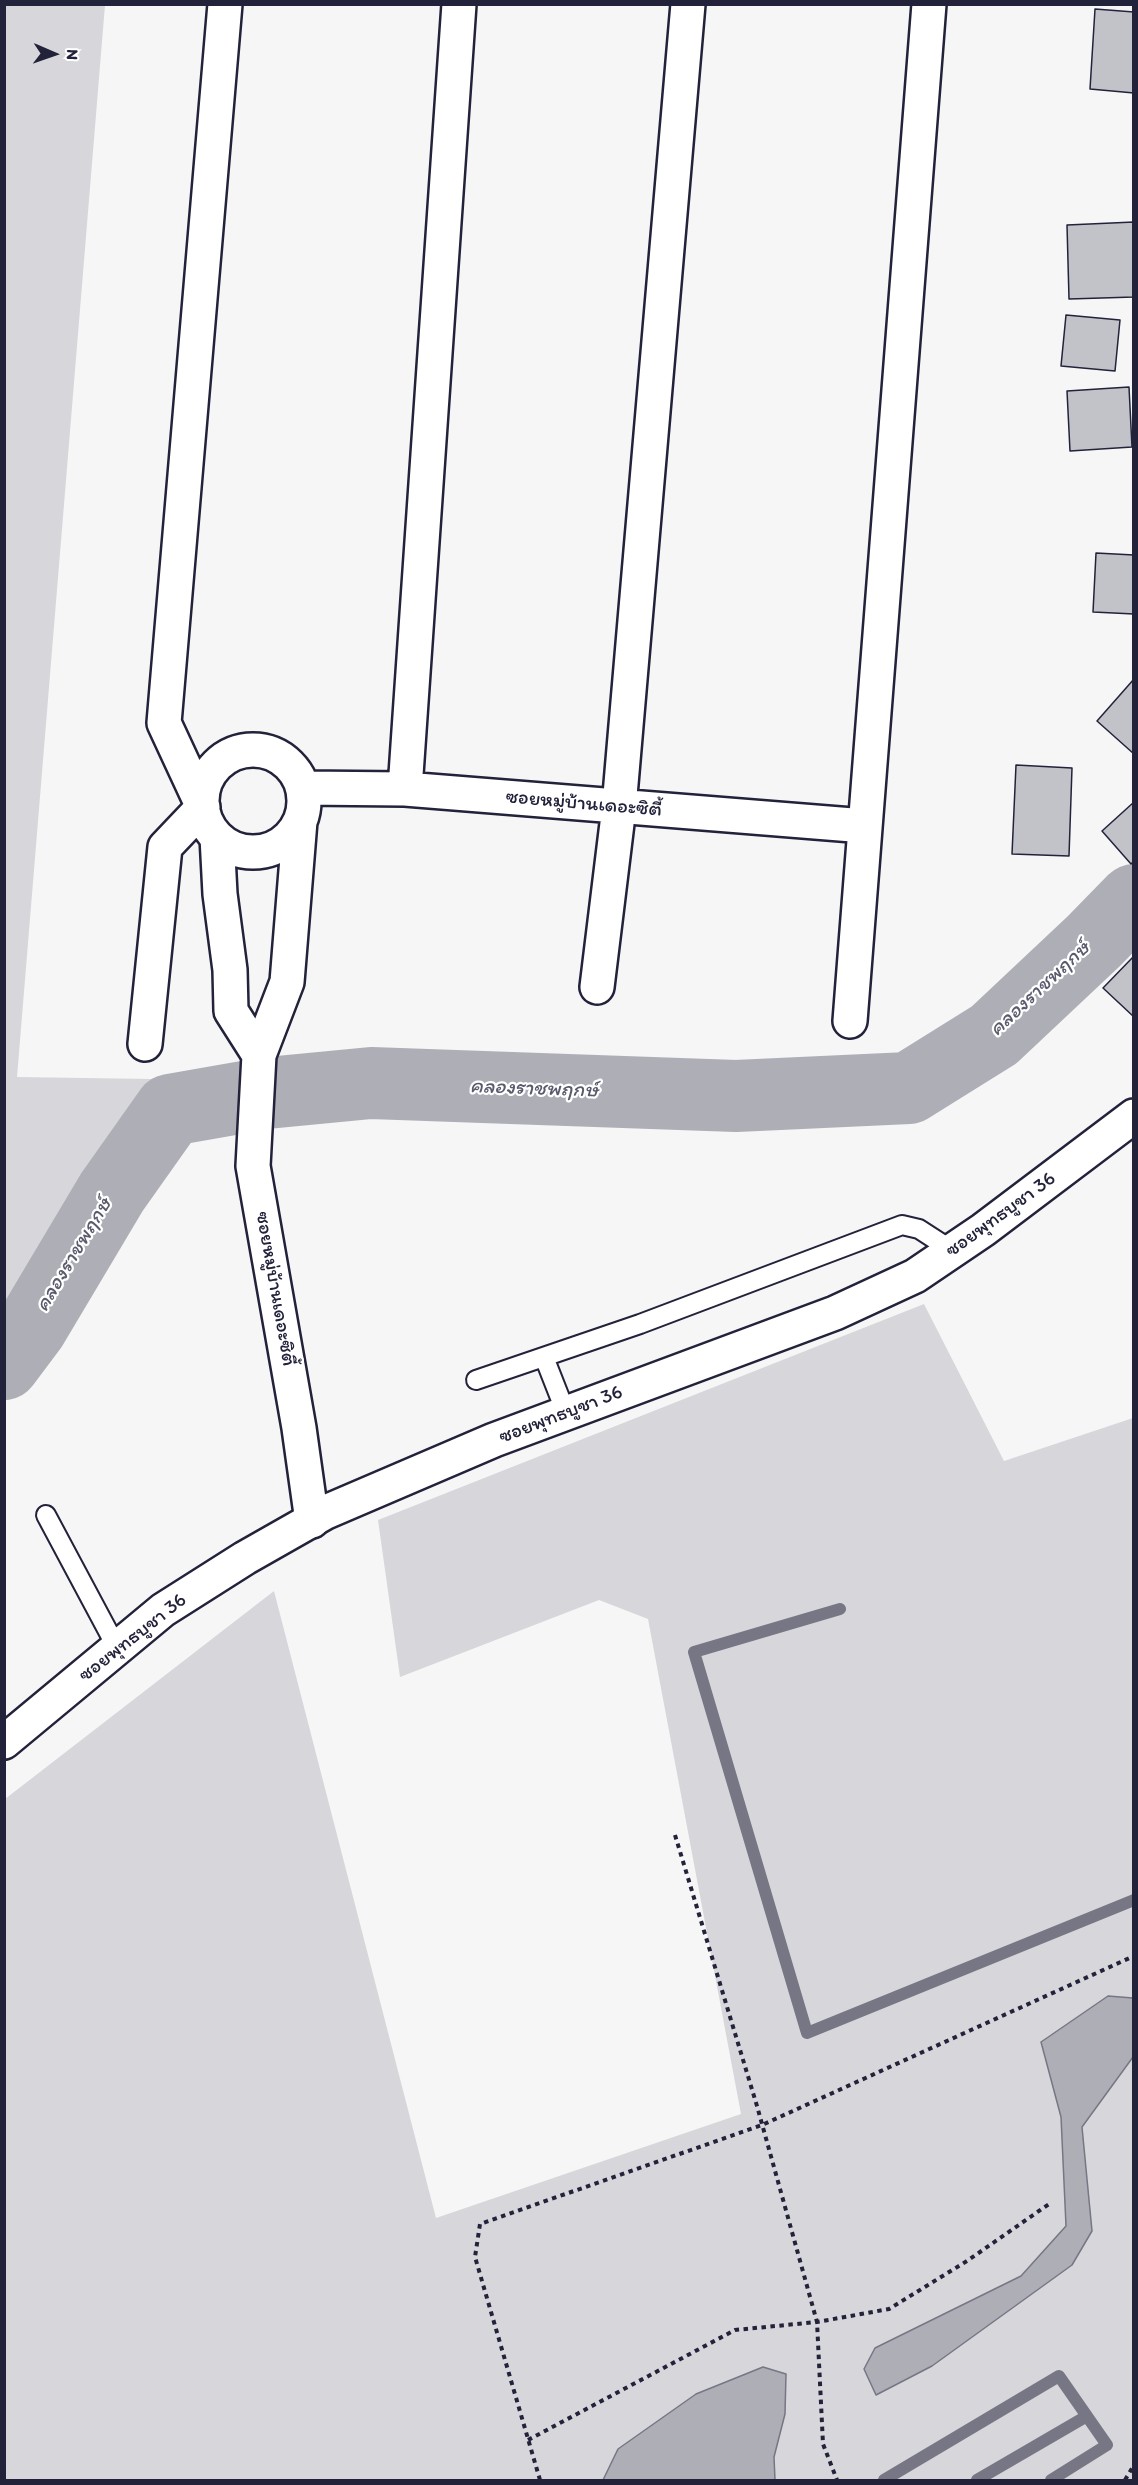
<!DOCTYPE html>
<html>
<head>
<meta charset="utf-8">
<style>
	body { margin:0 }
	#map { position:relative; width:1138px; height:2485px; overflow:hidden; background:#f6f6f7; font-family:Itim,sans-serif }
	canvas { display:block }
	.frame { position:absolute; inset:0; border:6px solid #22223b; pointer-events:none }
	.north { position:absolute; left:24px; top:24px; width:60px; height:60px; -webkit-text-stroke:4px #fff; paint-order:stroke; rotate:92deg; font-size:16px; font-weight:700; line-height:24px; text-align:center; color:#22223b }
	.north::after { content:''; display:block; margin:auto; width:21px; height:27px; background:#22223b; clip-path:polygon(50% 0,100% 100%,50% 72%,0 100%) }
</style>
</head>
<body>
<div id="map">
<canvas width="1138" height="2485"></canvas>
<div class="frame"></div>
<div class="north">N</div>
</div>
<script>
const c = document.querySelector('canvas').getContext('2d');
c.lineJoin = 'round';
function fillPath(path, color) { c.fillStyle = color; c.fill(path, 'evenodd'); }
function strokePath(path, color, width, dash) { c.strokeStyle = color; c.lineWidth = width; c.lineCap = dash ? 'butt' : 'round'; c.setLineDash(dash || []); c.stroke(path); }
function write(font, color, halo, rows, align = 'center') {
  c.font = font + ' Itim,"Playpen Sans Thai",sans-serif'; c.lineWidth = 4.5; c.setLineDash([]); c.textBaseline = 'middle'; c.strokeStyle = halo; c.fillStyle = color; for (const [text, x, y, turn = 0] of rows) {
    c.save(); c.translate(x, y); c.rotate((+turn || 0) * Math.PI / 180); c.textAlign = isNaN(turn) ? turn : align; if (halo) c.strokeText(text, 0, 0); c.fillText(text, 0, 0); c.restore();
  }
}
fillPath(new Path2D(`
	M 5,4 L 105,5 L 17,1077 L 219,1080 L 188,1136 L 31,1295 L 5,1328 Z
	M 924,1304 L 1004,1461 L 1133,1418 L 1133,2480 L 5,2480 L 5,1799 L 274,1591 L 436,2218 L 741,2114 L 648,1619 L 599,1600 L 400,1677 L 378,1520 Z`), '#d7d7db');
const water = new Path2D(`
	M 1108,1996 L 1133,1998 L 1133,2057 L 1082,2127 L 1092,2231 L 1072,2265 L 932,2366 L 876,2395 L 864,2369 L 875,2348 L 1021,2276 L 1066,2226 L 1061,2117 L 1041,2042 Z
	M 763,2367 L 786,2374 L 785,2414 L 774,2457 L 775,2480 L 603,2480 L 618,2449 L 696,2394 Z`);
fillPath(water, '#aeaeb7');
strokePath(water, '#767685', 1.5);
strokePath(new Path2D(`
	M 840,1609 L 694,1652 L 807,2033 L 1134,1900
	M 884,2480 L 1059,2376 L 1107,2445 L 1051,2480
	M 977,2480 L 1087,2416`), '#767685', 12);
strokePath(new Path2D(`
	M 4,1364 L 31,1328 L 112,1192 L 170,1110 L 267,1093 L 371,1083 L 736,1096 L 909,1088 L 994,1035 L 1094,941 L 1134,900`), '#aeaeb7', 72);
const building = new Path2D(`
	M 1095,9 L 1134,12 L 1134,93 L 1090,89 Z
	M 1134,222 L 1134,297 L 1069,299 L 1067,225 Z
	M 1066,315 L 1120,320 L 1115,371 L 1061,366 Z
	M 1129,387 L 1132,447 L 1070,451 L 1067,391 Z
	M 1096,553 L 1134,555 L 1134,614 L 1093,612 Z
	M 1134,679 L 1134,754 L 1097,721 Z
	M 1016,765 L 1072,768 L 1069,856 L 1012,854 Z
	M 1134,802 L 1134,861 L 1131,864 L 1102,831 Z
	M 1134,956 L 1134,1017 L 1103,988 Z`);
fillPath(building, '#c2c2c9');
strokePath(building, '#22223b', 1.5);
const lane = new Path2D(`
	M 544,1357 L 566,1413
	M 476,1380 L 640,1324 L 902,1225 L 919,1229 L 953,1251
	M 46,1515 L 117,1648`);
const street = new Path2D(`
	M202 801a51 51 0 1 1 102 0a51 51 0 1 1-102 0Z
	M 303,788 L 405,789 L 865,826
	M 405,789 L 459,4
	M 300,821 L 287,982 L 259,1055 L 253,1166 L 299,1428 L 312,1521
	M 217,837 L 220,894 L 230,970 L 231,1011 L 259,1055
	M 597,987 L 619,807 L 688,4
	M 850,1021 L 929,4
	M 145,1044 L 165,847 L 203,807 L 164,723 L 225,4`);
const secondary = new Path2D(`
	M 4,1742 L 163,1610 L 245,1558 L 326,1512 L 494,1440 L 835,1313 L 915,1276 L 983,1230 L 1134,1116`);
strokePath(lane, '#22223b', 22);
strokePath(street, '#22223b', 38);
strokePath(secondary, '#22223b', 38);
strokePath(new Path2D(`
	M 675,1835 L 757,2106 L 817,2322 L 823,2444 L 837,2480
	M 528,2440 L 735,2330 L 817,2322 L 889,2309 L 967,2261 L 1049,2204
	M 540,2480 L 475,2257 L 480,2224 L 762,2125 L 1134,1956
	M 1125,2480 L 1134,2465`), '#22223b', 4, [4.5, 4.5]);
strokePath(lane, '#fff', 18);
strokePath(street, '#fff', 33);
strokePath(secondary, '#fff', 33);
write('20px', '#22223b', '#fff', [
	["ซอยหมู่บ้านเดอะซิตี้",584,804,5],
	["ซอยพุทธบูชา 36",1001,1215,-36],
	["ซอยหมู่บ้านเดอะซิตี้",275,1289,80],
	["ซอยพุทธบูชา 36",561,1415,-21],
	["ซอยพุทธบูชา 36",133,1638,-38]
]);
write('italic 21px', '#5a5a6d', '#fff', [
	["คลองราชพฤกษ์",1040,989,-43],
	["คลองราชพฤกษ์",534,1089,2],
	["คลองราชพฤกษ์",74,1255,-59]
]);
</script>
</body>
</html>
